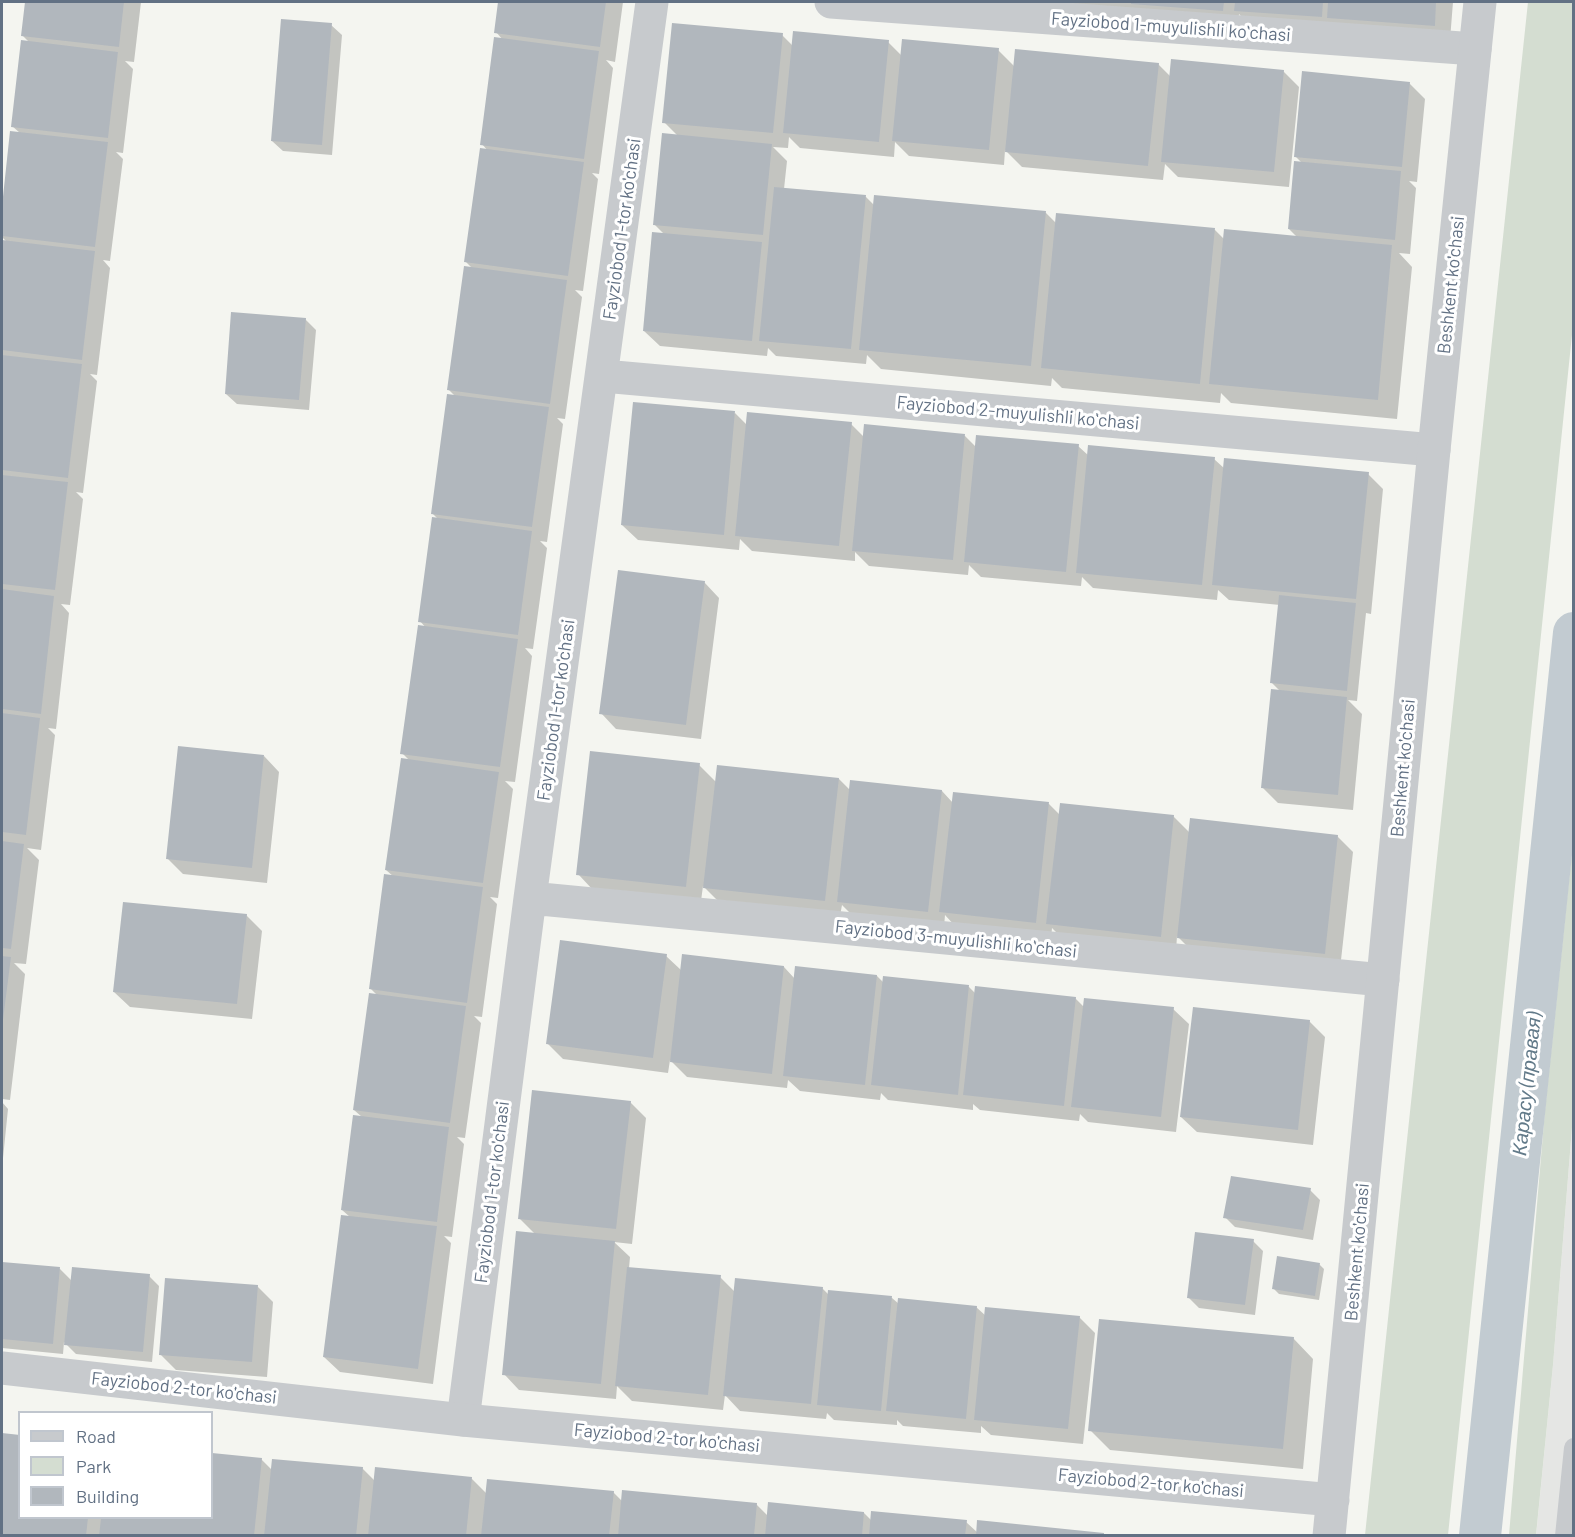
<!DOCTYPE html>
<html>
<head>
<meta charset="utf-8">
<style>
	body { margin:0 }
	#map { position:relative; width:1575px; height:1537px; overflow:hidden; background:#f4f5f0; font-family:Barlow,sans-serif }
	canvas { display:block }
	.frame { position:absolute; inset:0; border:3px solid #627184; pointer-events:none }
	.legend { position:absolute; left:18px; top:1411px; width:195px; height:108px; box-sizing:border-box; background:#fff; border:2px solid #c0c6ce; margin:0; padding:8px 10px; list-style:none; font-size:18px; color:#627184 }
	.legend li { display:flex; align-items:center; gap:12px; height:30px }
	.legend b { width:30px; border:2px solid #c0c6ce }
</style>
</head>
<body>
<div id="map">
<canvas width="1575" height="1537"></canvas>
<div class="frame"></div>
<ul class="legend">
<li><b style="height:8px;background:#c7cacd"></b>Road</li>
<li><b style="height:16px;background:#d4ddd1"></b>Park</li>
<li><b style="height:16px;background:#b1b7bd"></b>Building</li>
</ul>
</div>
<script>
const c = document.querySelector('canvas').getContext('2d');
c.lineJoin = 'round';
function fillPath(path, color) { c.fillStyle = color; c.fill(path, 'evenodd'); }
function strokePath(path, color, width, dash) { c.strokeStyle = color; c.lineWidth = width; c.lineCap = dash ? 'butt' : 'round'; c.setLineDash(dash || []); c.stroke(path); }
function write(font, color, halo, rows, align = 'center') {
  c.font = font + ' Barlow,sans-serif'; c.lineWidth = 6; c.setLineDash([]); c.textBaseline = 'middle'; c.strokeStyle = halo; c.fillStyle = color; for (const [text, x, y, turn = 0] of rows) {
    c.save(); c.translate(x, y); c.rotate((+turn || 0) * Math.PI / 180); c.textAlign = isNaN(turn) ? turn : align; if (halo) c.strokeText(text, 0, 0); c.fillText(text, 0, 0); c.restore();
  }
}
fillPath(new Path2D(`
	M 1573,1115 L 1573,1535 L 1536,1536 L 1553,1365 Z`), '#e5e6e4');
fillPath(new Path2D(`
	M 1528,2 L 1573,2 L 1573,325 L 1448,1535 L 1365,1535 Z
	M 1573,841 L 1573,1115 L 1553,1365 L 1536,1535 L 1509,1535 L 1545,1110 Z`), '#d4ddd1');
fillPath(new Path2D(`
	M 27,2 L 141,2 L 134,62 L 125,61 L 133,69 L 123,153 L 116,152 L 123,159 L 110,261 L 103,260 L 110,268 L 97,375 L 90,374 L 97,381 L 83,493 L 76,492 L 83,499 L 70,605 L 61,604 L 69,613 L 56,729 L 48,728 L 55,735 L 41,850 L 27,848 L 39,860 L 26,964 L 14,963 L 25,974 L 10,1100 L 2,1099 L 2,241 L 7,242 L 2,237 L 2,219 L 12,132 L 20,133 L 12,126 L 30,43 L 23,36 Z
	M 500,2 L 623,2 L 615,62 L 606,60 L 613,68 L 599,174 L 592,173 L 598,179 L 583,291 L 575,290 L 582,297 L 565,419 L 557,418 L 563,424 L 547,542 L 540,541 L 547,548 L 533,649 L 525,648 L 532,656 L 515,782 L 505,781 L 513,789 L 498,898 L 490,897 L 497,904 L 482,1017 L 474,1016 L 481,1023 L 465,1138 L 457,1137 L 464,1144 L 452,1237 L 444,1236 L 451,1243 L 433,1384 L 340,1372 L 324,1357 L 350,1217 L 342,1210 L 362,1117 L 354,1110 L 378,996 L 371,989 L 394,877 L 386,870 L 410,761 L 402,753 L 426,628 L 420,621 L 439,520 L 432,513 L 456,397 L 449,390 L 473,269 L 466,262 L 488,151 L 482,144 L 503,40 L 496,32 Z
	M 1016,2 L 1453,2 L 1450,40 L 1251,26 L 1239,14 L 1238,26 Z
	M 331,25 L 342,35 L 332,155 L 283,151 L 272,141 Z
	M 782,35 L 793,46 L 888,42 L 902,56 L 998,50 L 1015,67 L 1158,64 L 1171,77 L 1283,71 L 1299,87 L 1289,187 L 1178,177 L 1165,164 L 1163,180 L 1022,167 L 1005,150 L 1004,165 L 909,156 L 895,142 L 894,157 L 800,148 L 789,137 L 788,148 L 773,147 L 787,161 L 784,189 L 866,197 L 875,206 L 1046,213 L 1056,223 L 1215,230 L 1225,240 L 1298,238 L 1289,229 L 1303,164 L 1295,156 L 1409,83 L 1425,99 L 1417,182 L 1409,181 L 1416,188 L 1410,254 L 1399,253 L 1412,267 L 1397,419 L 1231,403 L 1221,393 L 1220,403 L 1062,388 L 1052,378 L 1051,386 L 881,369 L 867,355 L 866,364 L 776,356 L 768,348 L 767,356 L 660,346 L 644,331 L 665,235 L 654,224 L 678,136 L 664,122 Z
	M 305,319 L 316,330 L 309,410 L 237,404 L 226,394 Z
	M 735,413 L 747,425 L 851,424 L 864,437 L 965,436 L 977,448 L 1078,446 L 1089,456 L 1214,459 L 1225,469 L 1368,474 L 1383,489 L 1371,614 L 1366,613 L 1357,701 L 1348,700 L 1362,714 L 1353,810 L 1278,803 L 1263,788 L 1281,692 L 1272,683 L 1280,605 L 1229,600 L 1218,590 L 1217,600 L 1093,588 L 1082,577 L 1081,586 L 981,577 L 969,565 L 968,575 L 869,566 L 855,552 L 855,561 L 752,551 L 740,539 L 739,550 L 638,540 L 622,525 Z
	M 704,582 L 719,598 L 701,739 L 616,729 L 601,713 Z
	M 264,756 L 279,772 L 267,883 L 183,874 L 168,859 Z
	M 699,765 L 716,782 L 839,779 L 851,791 L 942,791 L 953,803 L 1049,804 L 1060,815 L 1173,816 L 1190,833 L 1337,836 L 1353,852 L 1340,969 L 1194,953 L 1177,936 L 1176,951 L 1063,939 L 1052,928 L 1051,938 L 956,927 L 945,915 L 944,927 L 854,917 L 842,905 L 840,916 L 720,903 L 703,886 L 701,901 L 593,890 L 578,874 Z
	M 246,915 L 262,931 L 252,1019 L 130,1007 L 114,992 Z
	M 666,956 L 681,970 L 784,967 L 795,979 L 877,976 L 884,983 L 969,987 L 975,993 L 1075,998 L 1084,1007 L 1173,1009 L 1189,1024 L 1176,1132 L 1088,1122 L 1080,1114 L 1079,1121 L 980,1110 L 973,1104 L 973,1110 L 888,1100 L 881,1093 L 880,1100 L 800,1091 L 788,1080 L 787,1088 L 687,1077 L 670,1060 L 668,1073 L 563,1059 L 547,1043 Z
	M 1309,1021 L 1325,1037 L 1313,1145 L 1197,1132 L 1181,1117 Z
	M 2,1102 L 8,1109 L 2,1168 Z
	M 630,1102 L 646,1118 L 632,1244 L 614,1242 L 630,1257 L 629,1268 L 720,1277 L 735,1292 L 822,1288 L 829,1295 L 892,1298 L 899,1304 L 976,1307 L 986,1316 L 1079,1317 L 1095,1333 L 1083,1444 L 991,1435 L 981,1426 L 981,1433 L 903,1426 L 897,1420 L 897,1425 L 834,1420 L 827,1413 L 826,1419 L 740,1411 L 725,1395 L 723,1410 L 632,1401 L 617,1386 L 616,1399 L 519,1390 L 504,1374 L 536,1235 L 519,1218 Z
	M 1310,1190 L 1320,1200 L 1313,1240 L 1235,1227 L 1225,1217 Z
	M 1253,1241 L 1263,1251 L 1255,1315 L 1199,1308 L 1188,1297 Z
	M 2,1263 L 60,1269 L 72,1281 L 149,1276 L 159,1286 L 152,1362 L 76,1354 L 64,1342 L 63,1354 L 2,1348 Z
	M 1319,1264 L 1324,1269 L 1319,1300 L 1279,1294 L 1274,1289 Z
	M 257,1286 L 273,1302 L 267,1377 L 176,1370 L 161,1355 Z
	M 1293,1338 L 1313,1359 L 1303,1469 L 1110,1450 L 1090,1430 Z
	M 2,1434 L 20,1436 L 20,1518 L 212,1518 L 212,1454 L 261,1459 L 272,1470 L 362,1468 L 375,1481 L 471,1478 L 487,1494 L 613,1492 L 623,1502 L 756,1504 L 769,1517 L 864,1513 L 872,1521 L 966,1522 L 978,1533 L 1105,1536 L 2,1536 Z`), '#0003');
strokePath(new Path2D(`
	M 1480,1536 L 1574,633`), '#c2cbd1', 42);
fillPath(new Path2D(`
	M 25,2 L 124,2 L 119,47 L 21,36 Z
	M 498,2 L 606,2 L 600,47 L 494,33 Z
	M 1131,2 L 1224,2 L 1223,11 L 1131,4 Z
	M 1235,2 L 1323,2 L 1322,17 L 1234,11 Z
	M 1328,2 L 1436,2 L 1435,26 L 1327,18 Z
	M 281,19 L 332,23 L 322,145 L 271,141 Z
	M 672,23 L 783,33 L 773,133 L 662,123 Z
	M 793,31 L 889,40 L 879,142 L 783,133 Z
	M 494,37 L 599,51 L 584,159 L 480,145 Z
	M 902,39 L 999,48 L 989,150 L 892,141 Z
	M 21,40 L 118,52 L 108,138 L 11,127 Z
	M 1015,49 L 1159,63 L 1148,166 L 1005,152 Z
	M 1171,59 L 1284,70 L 1274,172 L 1161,162 Z
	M 1302,71 L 1410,82 L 1402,167 L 1294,157 Z
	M 10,131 L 108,142 L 95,247 L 2,236 L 2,206 Z
	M 662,133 L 772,144 L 763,235 L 653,225 Z
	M 480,148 L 584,162 L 568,276 L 464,262 Z
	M 1294,161 L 1401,171 L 1395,240 L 1288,229 Z
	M 774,187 L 866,195 L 851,349 L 759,341 Z
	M 874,195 L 1046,211 L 1031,366 L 859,350 Z
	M 1056,213 L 1215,228 L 1200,384 L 1041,368 Z
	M 1224,229 L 1392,245 L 1378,400 L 1209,384 Z
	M 652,232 L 762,242 L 752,341 L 643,331 Z
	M 2,240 L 95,251 L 82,360 L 2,350 Z
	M 464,266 L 567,280 L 550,404 L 447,390 Z
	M 231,312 L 306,318 L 299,400 L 225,394 Z
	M 2,355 L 82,364 L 68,478 L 2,470 Z
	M 447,394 L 549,407 L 532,527 L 431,514 Z
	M 633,402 L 735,411 L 724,535 L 621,525 Z
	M 747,412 L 852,422 L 839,546 L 735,536 Z
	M 864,424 L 965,434 L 953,560 L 852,551 Z
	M 976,435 L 1079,444 L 1066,572 L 964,562 Z
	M 1088,445 L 1215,457 L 1202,585 L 1076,573 Z
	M 1224,458 L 1369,472 L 1356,599 L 1212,585 Z
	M 2,475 L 68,482 L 55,590 L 2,584 Z
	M 432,517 L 532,531 L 518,635 L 418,622 Z
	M 618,570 L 705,581 L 686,725 L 599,714 Z
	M 2,589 L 54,596 L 41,714 L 2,709 Z
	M 1279,595 L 1356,603 L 1347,691 L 1270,683 Z
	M 418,625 L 518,639 L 500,767 L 400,754 Z
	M 1271,689 L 1347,697 L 1338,795 L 1261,788 Z
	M 2,713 L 40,718 L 26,835 L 2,832 Z
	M 178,746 L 264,755 L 252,868 L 166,859 Z
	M 590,751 L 700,763 L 686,887 L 576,875 Z
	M 401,758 L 499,772 L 483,883 L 385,870 Z
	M 717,765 L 839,778 L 825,901 L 703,888 Z
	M 850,780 L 942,790 L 928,912 L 837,902 Z
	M 953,792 L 1049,802 L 1036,923 L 939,912 Z
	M 1060,803 L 1174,815 L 1161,937 L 1046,924 Z
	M 1190,818 L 1338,835 L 1325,954 L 1177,938 Z
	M 2,841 L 24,844 L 11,949 L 2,948 Z
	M 384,874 L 483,887 L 467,1003 L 369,989 Z
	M 123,902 L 247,914 L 237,1004 L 113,992 Z
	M 560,940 L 667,954 L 653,1058 L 546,1044 Z
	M 682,954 L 784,966 L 772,1074 L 670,1062 Z
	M 2,956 L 11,957 L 3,1020 L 2,1020 Z
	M 795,966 L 877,975 L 865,1085 L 783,1076 Z
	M 883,976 L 969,985 L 958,1095 L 871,1085 Z
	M 975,986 L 1076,997 L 1064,1106 L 963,1095 Z
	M 369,993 L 466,1006 L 450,1123 L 353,1110 Z
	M 1084,998 L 1174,1007 L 1161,1117 L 1071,1107 Z
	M 1193,1007 L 1310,1020 L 1298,1130 L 1180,1117 Z
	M 532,1090 L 631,1101 L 616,1229 L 518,1219 Z
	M 353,1115 L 449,1127 L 437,1222 L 341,1210 Z
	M 1231,1176 L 1311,1188 L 1303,1230 L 1223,1218 Z
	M 341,1215 L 437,1226 L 418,1369 L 323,1357 Z
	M 516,1231 L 615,1241 L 601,1384 L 502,1375 Z
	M 1195,1232 L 1254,1239 L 1245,1305 L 1187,1298 Z
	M 1277,1256 L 1320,1263 L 1315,1296 L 1272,1289 Z
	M 2,1262 L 60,1267 L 53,1344 L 2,1339 Z
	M 72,1267 L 150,1274 L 143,1352 L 64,1345 Z
	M 627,1267 L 721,1275 L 708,1395 L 615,1386 Z
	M 165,1278 L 258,1285 L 252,1362 L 159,1355 Z
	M 735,1278 L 823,1287 L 811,1404 L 723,1396 Z
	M 828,1290 L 892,1296 L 881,1411 L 817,1405 Z
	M 898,1298 L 977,1306 L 966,1419 L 886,1411 Z
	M 985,1307 L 1080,1316 L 1068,1429 L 974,1420 Z
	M 1099,1319 L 1294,1337 L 1283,1449 L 1088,1431 Z
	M 2,1433 L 20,1435 L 20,1518 L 88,1518 L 86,1536 L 2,1536 Z
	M 212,1453 L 262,1458 L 254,1536 L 99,1536 L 101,1518 L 212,1518 Z
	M 272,1459 L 363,1467 L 356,1536 L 264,1536 Z
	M 375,1467 L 472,1477 L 466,1536 L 368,1536 Z
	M 487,1479 L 614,1491 L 609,1536 L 481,1536 Z
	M 622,1490 L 757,1503 L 754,1536 L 618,1536 Z
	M 768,1502 L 864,1512 L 862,1536 L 765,1536 Z
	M 871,1511 L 967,1520 L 965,1536 L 869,1536 Z
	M 977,1520 L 1104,1533 L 1104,1536 L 976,1536 Z`), '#b1b7bd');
strokePath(new Path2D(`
	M 1565,1536 L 1574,1448`), '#c7cacd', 20);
strokePath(new Path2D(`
	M 831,2 L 1475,49
	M 603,376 L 1434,450
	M 530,898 L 1383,980
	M 463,1420 L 530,898 L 652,2`), '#c7cacd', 33);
strokePath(new Path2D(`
	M 2,1368 L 463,1420 L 1333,1500
	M 1329,1536 L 1434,450 L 1480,2`), '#c7cacd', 33);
write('18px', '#627184', '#fff', [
	["Fayziobod 1-muyulishli koʻchasi",1171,27,4],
	["Fayziobod 1-tor ko'chasi",622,229,-82],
	["Beshkent ko'chasi",1451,285,-84],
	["Fayziobod 2-muyulishli koʻchasi",1018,413,5],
	["Fayziobod 1-tor ko'chasi",556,710,-82],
	["Beshkent ko'chasi",1403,768,-85],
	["Fayziobod 3-muyulishli koʻchasi",956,939,6],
	["Fayziobod 1-tor ko'chasi",492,1192,-83],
	["Beshkent ko'chasi",1357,1252,-85],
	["Fayziobod 2-tor ko'chasi",184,1388,6],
	["Fayziobod 2-tor ko'chasi",667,1438,5],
	["Fayziobod 2-tor ko'chasi",1151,1483,5]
]);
write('italic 20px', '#627a89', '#fff', [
	["Карасу (правая)",1527,1084,-84]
]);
</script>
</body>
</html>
